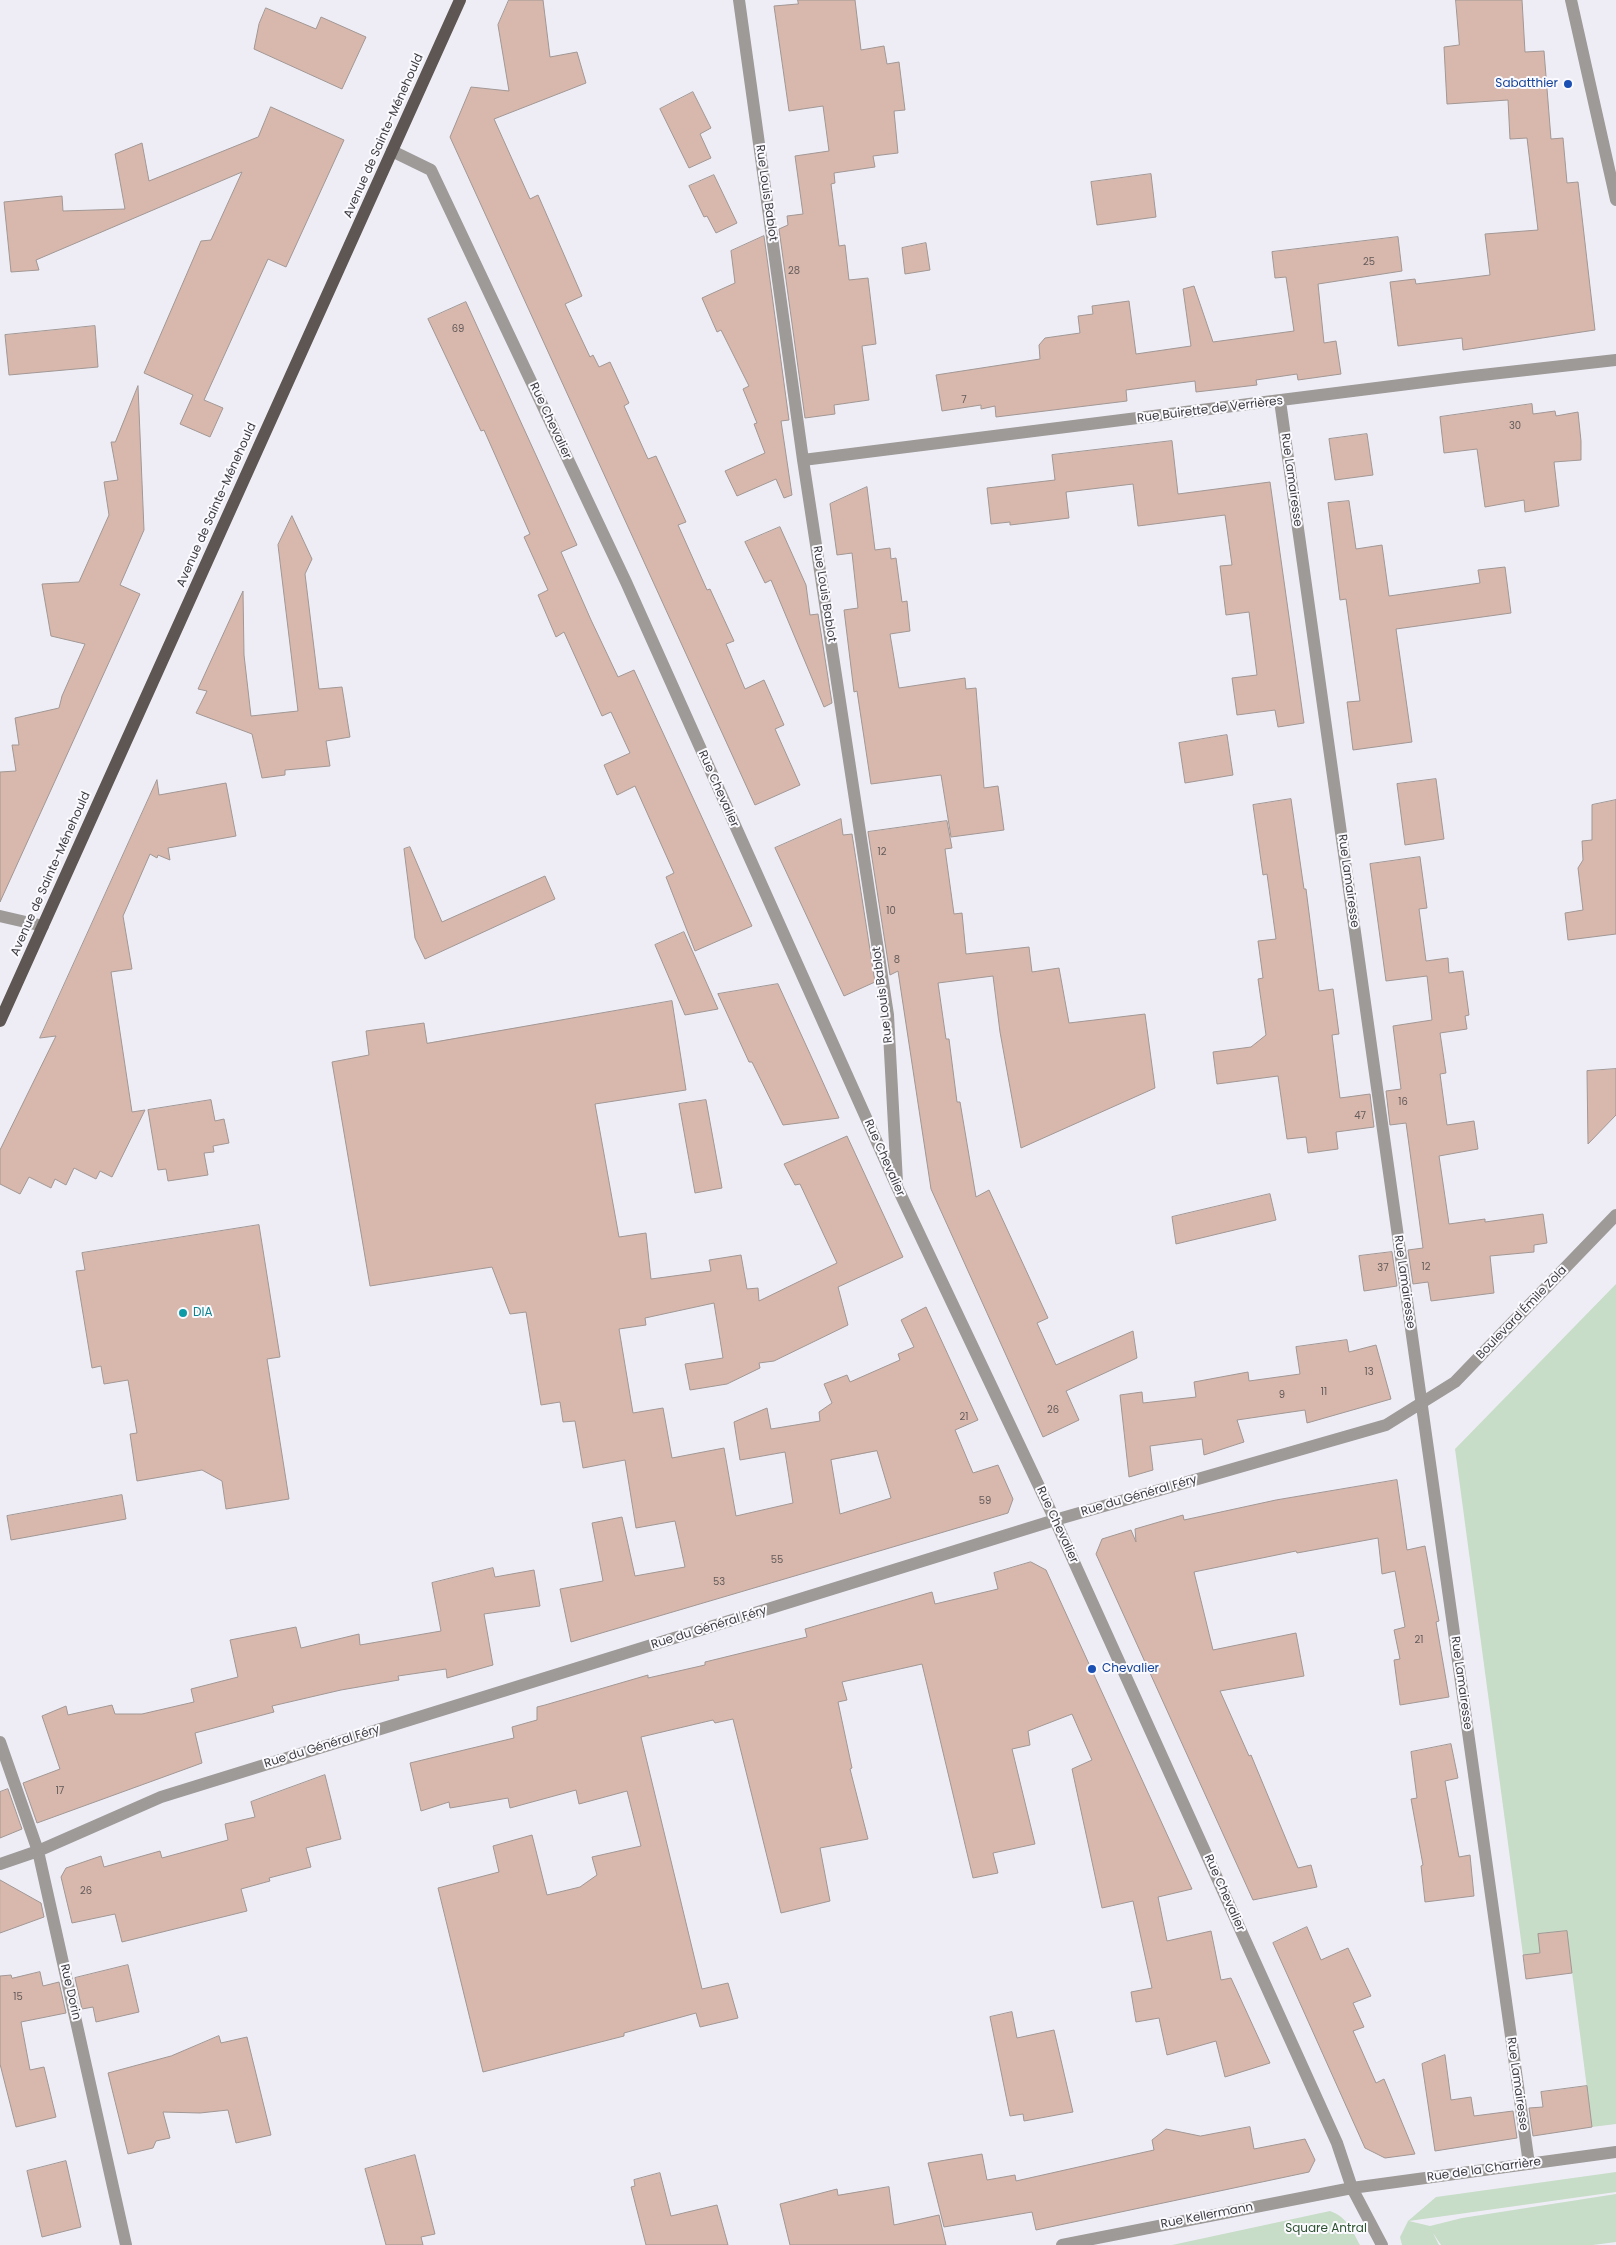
<!DOCTYPE html>
<html>
<head>
<meta charset="utf-8">
<style>
	body { margin:0 }
	canvas { display:block; background:#eeedf6 }
</style>
</head>
<body>
<canvas width="1616" height="2245"></canvas>
<script>
const c = document.querySelector('canvas').getContext('2d');
c.lineJoin = 'round';
function fillPath(path, color) { c.fillStyle = color; c.fill(path, 'evenodd'); }
function strokePath(path, color, width, dash) { c.strokeStyle = color; c.lineWidth = width; c.lineCap = dash ? 'butt' : 'round'; c.setLineDash(dash || []); c.stroke(path); }
function write(font, color, halo, rows, align = 'center') {
  c.font = font + ' Poppins,sans-serif'; c.lineWidth = 4; c.setLineDash([]); c.textBaseline = 'middle'; c.strokeStyle = halo; c.fillStyle = color; for (const [text, x, y, turn = 0] of rows) {
    c.save(); c.translate(x, y); c.rotate((+turn || 0) * Math.PI / 180); c.textAlign = isNaN(turn) ? turn : align; if (halo) c.strokeText(text, 0, 0); c.fillText(text, 0, 0); c.restore();
  }
}
fillPath(new Path2D(`
	M 1616,1284 L 1616,2124 L 1592,2127 L 1569,1949 L 1523,1955 L 1455,1449 Z
	M 1616,2172 L 1616,2192 L 1409,2221 L 1430,2226 L 1462,2218 L 1616,2194 L 1616,2242 L 1593,2245 L 1441,2245 L 1433,2233 L 1439,2245 L 1402,2245 L 1400,2237 L 1408,2221 L 1436,2197 Z
	M 1330,2211 C 1347,2217 1352,2230 1360,2245 L 1172,2245 Z`), '#c8ddc8');
const building = new Path2D(`
	M 509,0 L 543,0 L 550,57 L 577,52 L 586,83 L 494,119 L 530,199 L 538,195 L 582,296 L 565,304 L 590,357 L 593,355 L 599,367 L 610,362 L 629,403 L 624,406 L 648,459 L 656,456 L 686,522 L 678,525 L 707,590 L 710,589 L 734,641 L 726,644 L 745,689 L 764,680 L 784,725 L 775,729 L 800,785 L 755,805 L 450,137 L 471,87 L 509,91 L 498,25 Z
	M 798,0 L 855,0 L 861,50 L 884,46 L 887,64 L 899,62 L 905,110 L 894,111 L 898,153 L 873,156 L 875,167 L 834,173 L 835,183 L 831,184 L 839,246 L 845,245 L 849,280 L 868,278 L 876,344 L 862,346 L 869,400 L 834,405 L 835,414 L 805,418 L 779,229 L 788,225 L 787,216 L 803,214 L 795,156 L 829,151 L 823,106 L 789,111 L 774,6 L 798,4 Z
	M 1456,0 L 1522,0 L 1525,52 L 1544,51 L 1551,139 L 1563,138 L 1567,183 L 1578,182 L 1595,330 L 1463,350 L 1462,338 L 1398,346 L 1390,282 L 1415,279 L 1416,284 L 1490,275 L 1485,234 L 1538,230 L 1527,138 L 1510,139 L 1508,100 L 1447,104 L 1444,47 L 1459,45 Z
	M 266,8 L 316,29 L 321,17 L 366,37 L 342,89 L 254,49 L 259,24 Z
	M 693,92 L 711,128 L 700,134 L 711,158 L 689,168 L 660,109 Z
	M 271,107 L 344,140 L 286,267 L 268,259 L 204,400 L 223,408 L 210,437 L 180,424 L 193,395 L 144,373 L 201,241 L 211,240 L 242,172 L 36,260 L 39,270 L 11,272 L 4,202 L 62,196 L 63,211 L 125,209 L 115,154 L 142,143 L 149,181 L 258,137 Z
	M 1151,174 L 1156,217 L 1097,225 L 1091,182 Z
	M 714,175 L 737,223 L 716,233 L 707,216 L 704,217 L 689,186 Z
	M 764,236 L 789,420 L 781,421 L 792,495 L 784,498 L 776,479 L 737,496 L 725,471 L 765,453 L 754,424 L 757,423 L 743,389 L 749,386 L 721,330 L 717,332 L 702,298 L 735,283 L 731,251 Z
	M 1398,237 L 1402,271 L 1318,284 L 1324,343 L 1336,341 L 1341,374 L 1298,380 L 1297,374 L 1256,380 L 1257,385 L 1196,392 L 1195,381 L 1126,390 L 1127,401 L 996,417 L 995,406 L 981,409 L 981,405 L 942,411 L 936,375 L 1040,359 L 1039,345 L 1045,338 L 1080,333 L 1078,316 L 1093,314 L 1092,306 L 1129,301 L 1136,354 L 1191,346 L 1183,289 L 1194,286 L 1213,342 L 1294,331 L 1286,277 L 1275,278 L 1272,252 Z
	M 926,243 L 930,270 L 905,274 L 902,248 Z
	M 466,302 L 577,545 L 561,552 L 591,620 L 618,677 L 634,670 L 752,926 L 695,951 L 666,877 L 674,873 L 635,786 L 617,795 L 604,765 L 630,753 L 611,712 L 602,716 L 564,632 L 556,637 L 538,595 L 548,590 L 524,537 L 530,534 L 484,430 L 481,431 L 428,319 Z
	M 95,326 L 98,367 L 9,375 L 5,335 Z
	M 138,386 L 144,530 L 120,585 L 140,594 L 0,902 L 0,772 L 16,771 L 12,745 L 19,745 L 15,718 L 59,708 L 62,696 L 85,644 L 51,636 L 42,584 L 79,582 L 109,515 L 104,482 L 118,480 L 111,442 L 115,442 Z
	M 1532,404 L 1533,414 L 1555,411 L 1556,416 L 1578,412 L 1581,441 L 1581,460 L 1554,462 L 1559,506 L 1525,512 L 1524,500 L 1485,507 L 1477,449 L 1444,453 L 1440,417 Z
	M 1367,434 L 1373,475 L 1335,480 L 1329,439 Z
	M 1172,441 L 1178,494 L 1270,482 L 1304,723 L 1278,727 L 1275,710 L 1237,715 L 1232,678 L 1257,675 L 1249,612 L 1226,615 L 1220,566 L 1232,565 L 1225,515 L 1138,526 L 1133,484 L 1066,492 L 1069,518 L 1010,525 L 1010,522 L 991,524 L 987,488 L 1055,480 L 1052,455 Z
	M 867,487 L 875,550 L 890,548 L 891,559 L 896,558 L 902,602 L 907,601 L 910,631 L 890,634 L 899,688 L 965,678 L 966,689 L 976,688 L 984,788 L 998,786 L 1004,830 L 951,837 L 941,775 L 871,784 L 857,691 L 854,692 L 844,610 L 858,608 L 852,553 L 837,555 L 830,504 Z
	M 1349,501 L 1356,549 L 1382,545 L 1389,596 L 1480,583 L 1478,570 L 1505,567 L 1511,613 L 1396,629 L 1412,742 L 1353,750 L 1347,702 L 1360,701 L 1346,599 L 1340,600 L 1328,503 Z
	M 292,516 L 312,559 L 305,574 L 319,689 L 342,687 L 350,737 L 326,741 L 330,766 L 285,770 L 285,775 L 262,778 L 252,734 L 196,713 L 207,691 L 198,689 L 243,591 L 244,655 L 251,716 L 298,711 L 278,545 Z
	M 780,527 L 806,585 L 810,615 L 818,614 L 832,703 L 824,707 L 771,580 L 765,583 L 745,542 Z
	M 1227,735 L 1233,775 L 1185,783 L 1179,743 Z
	M 1436,779 L 1444,839 L 1405,845 L 1397,784 Z
	M 157,780 L 159,795 L 226,783 L 236,836 L 168,848 L 170,860 L 158,855 L 157,858 L 150,854 L 123,916 L 132,969 L 111,972 L 132,1112 L 145,1110 L 112,1177 L 100,1171 L 96,1179 L 74,1168 L 66,1185 L 55,1179 L 51,1188 L 29,1177 L 20,1194 L 0,1184 L 0,1150 L 56,1036 L 40,1038 Z
	M 1291,799 L 1304,889 L 1306,889 L 1319,991 L 1333,989 L 1339,1034 L 1332,1035 L 1340,1098 L 1370,1094 L 1374,1127 L 1336,1132 L 1338,1149 L 1308,1153 L 1306,1137 L 1287,1139 L 1278,1076 L 1217,1084 L 1213,1052 L 1251,1047 L 1266,1035 L 1258,979 L 1263,978 L 1258,941 L 1276,939 L 1267,874 L 1263,875 L 1253,805 Z
	M 1616,800 L 1616,934 L 1568,940 L 1565,913 L 1583,910 L 1578,868 L 1583,860 L 1582,841 L 1592,840 L 1592,805 Z
	M 841,819 L 843,835 L 852,834 L 875,982 L 844,996 L 775,848 Z
	M 947,821 L 952,848 L 945,849 L 954,914 L 962,913 L 966,954 L 1029,947 L 1032,972 L 1059,968 L 1069,1023 L 1145,1014 L 1155,1088 L 1021,1148 L 1000,1032 L 993,976 L 938,983 L 946,1039 L 949,1039 L 957,1102 L 960,1102 L 976,1197 L 989,1190 L 1048,1318 L 1037,1323 L 1056,1365 L 1133,1331 L 1137,1358 L 1066,1391 L 1079,1420 L 1043,1437 L 931,1189 L 898,971 L 890,975 L 868,832 Z
	M 410,847 L 442,922 L 545,876 L 555,899 L 425,959 L 415,938 L 404,849 Z
	M 1420,857 L 1427,908 L 1419,909 L 1426,961 L 1448,958 L 1449,973 L 1463,971 L 1469,1015 L 1465,1016 L 1467,1029 L 1440,1033 L 1446,1073 L 1440,1074 L 1447,1125 L 1474,1121 L 1478,1149 L 1439,1156 L 1449,1224 L 1485,1219 L 1485,1222 L 1543,1214 L 1547,1243 L 1534,1245 L 1534,1252 L 1490,1256 L 1494,1293 L 1431,1301 L 1428,1282 L 1413,1284 L 1408,1250 L 1423,1248 L 1406,1123 L 1390,1125 L 1386,1091 L 1401,1089 L 1393,1026 L 1432,1020 L 1427,976 L 1386,981 L 1370,864 Z
	M 684,932 L 718,1009 L 685,1015 L 655,945 Z
	M 778,984 L 816,1067 L 839,1118 L 783,1125 L 752,1062 L 749,1062 L 718,994 Z
	M 672,1001 L 686,1090 L 595,1104 L 619,1237 L 646,1233 L 651,1279 L 711,1271 L 709,1260 L 741,1255 L 747,1289 L 758,1288 L 759,1301 L 837,1263 L 800,1184 L 795,1185 L 784,1164 L 847,1136 L 903,1257 L 838,1287 L 848,1325 L 774,1361 L 759,1363 L 760,1368 L 727,1384 L 690,1390 L 685,1364 L 723,1358 L 714,1303 L 645,1318 L 646,1325 L 619,1329 L 633,1413 L 663,1408 L 672,1458 L 724,1448 L 736,1516 L 793,1503 L 785,1452 L 740,1460 L 734,1422 L 767,1408 L 771,1429 L 820,1421 L 819,1412 L 832,1403 L 824,1384 L 847,1375 L 850,1382 L 900,1360 L 898,1354 L 914,1347 L 901,1320 L 926,1307 L 978,1420 L 955,1430 L 973,1473 L 998,1465 L 1013,1499 L 1008,1513 L 571,1642 L 560,1589 L 603,1581 L 592,1523 L 622,1517 L 635,1576 L 685,1567 L 675,1521 L 636,1528 L 625,1460 L 583,1468 L 575,1421 L 563,1422 L 560,1402 L 541,1405 L 526,1312 L 510,1314 L 492,1267 L 370,1286 L 332,1062 L 369,1055 L 366,1031 L 424,1023 L 427,1043 ZM 877,1451 L 891,1498 L 840,1514 L 831,1460 Z
	M 1616,1069 L 1616,1115 L 1588,1144 L 1587,1071 Z
	M 211,1100 L 215,1121 L 224,1119 L 229,1143 L 213,1146 L 214,1152 L 204,1153 L 208,1175 L 168,1181 L 166,1169 L 158,1170 L 148,1110 Z
	M 706,1100 L 722,1188 L 695,1193 L 679,1104 Z
	M 1270,1194 L 1276,1220 L 1176,1244 L 1172,1217 Z
	M 259,1225 L 280,1357 L 267,1359 L 289,1499 L 226,1509 L 222,1481 L 202,1470 L 137,1481 L 130,1434 L 137,1433 L 128,1380 L 104,1384 L 101,1366 L 92,1368 L 76,1271 L 85,1270 L 82,1253 Z
	M 1392,1252 L 1397,1286 L 1364,1291 L 1359,1256 Z
	M 1347,1340 L 1349,1352 L 1376,1345 L 1391,1399 L 1307,1423 L 1305,1410 L 1237,1420 L 1244,1442 L 1204,1455 L 1202,1439 L 1150,1446 L 1153,1470 L 1129,1477 L 1120,1395 L 1142,1392 L 1143,1403 L 1196,1397 L 1194,1382 L 1248,1372 L 1249,1381 L 1300,1374 L 1296,1347 Z
	M 1397,1480 L 1407,1550 L 1425,1546 L 1439,1621 L 1436,1622 L 1449,1697 L 1400,1705 L 1394,1660 L 1400,1659 L 1394,1630 L 1405,1627 L 1395,1571 L 1382,1574 L 1378,1538 L 1297,1553 L 1296,1551 L 1194,1572 L 1213,1650 L 1296,1633 L 1304,1676 L 1220,1691 L 1249,1756 L 1251,1755 L 1298,1868 L 1311,1865 L 1317,1887 L 1253,1900 L 1096,1554 L 1102,1539 L 1131,1530 L 1136,1542 L 1135,1529 L 1183,1515 L 1184,1520 L 1276,1500 Z
	M 122,1495 L 126,1519 L 11,1540 L 7,1516 Z
	M 1031,1562 L 1046,1570 L 1192,1889 L 1158,1897 L 1167,1941 L 1211,1931 L 1221,1980 L 1231,1978 L 1270,2063 L 1225,2077 L 1216,2041 L 1167,2055 L 1159,2018 L 1136,2022 L 1131,1992 L 1152,1988 L 1133,1901 L 1102,1908 L 1072,1769 L 1092,1760 L 1072,1714 L 1028,1731 L 1030,1745 L 1012,1749 L 1035,1844 L 993,1853 L 998,1873 L 973,1878 L 922,1664 L 842,1682 L 847,1700 L 838,1702 L 852,1768 L 850,1769 L 868,1839 L 820,1848 L 830,1901 L 781,1913 L 733,1719 L 715,1723 L 713,1720 L 641,1737 L 702,1989 L 728,1983 L 738,2018 L 700,2027 L 696,2013 L 624,2033 L 624,2036 L 483,2072 L 438,1888 L 499,1872 L 493,1846 L 532,1835 L 547,1895 L 580,1887 L 597,1875 L 592,1857 L 641,1846 L 627,1791 L 579,1804 L 576,1790 L 510,1808 L 508,1798 L 450,1808 L 449,1802 L 421,1811 L 410,1763 L 514,1738 L 512,1727 L 537,1720 L 537,1707 L 545,1705 L 648,1675 L 648,1678 L 705,1665 L 705,1662 L 807,1637 L 805,1629 L 932,1592 L 935,1604 L 998,1589 L 994,1573 Z
	M 493,1568 L 495,1577 L 534,1570 L 540,1606 L 484,1614 L 493,1665 L 447,1678 L 446,1669 L 398,1676 L 399,1680 L 341,1690 L 272,1706 L 274,1712 L 195,1733 L 202,1763 L 37,1823 L 23,1783 L 60,1769 L 42,1716 L 66,1706 L 68,1715 L 112,1705 L 115,1714 L 142,1714 L 194,1702 L 191,1689 L 238,1677 L 230,1640 L 296,1627 L 301,1648 L 359,1634 L 360,1645 L 441,1631 L 432,1583 Z
	M 1451,1744 L 1458,1778 L 1445,1781 L 1459,1857 L 1470,1855 L 1474,1896 L 1425,1902 L 1421,1866 L 1423,1865 L 1411,1799 L 1417,1798 L 1411,1752 Z
	M 325,1775 L 341,1839 L 306,1848 L 311,1867 L 269,1878 L 270,1881 L 241,1889 L 247,1911 L 122,1942 L 115,1914 L 72,1923 L 61,1877 L 66,1868 L 101,1856 L 104,1867 L 160,1851 L 162,1858 L 228,1840 L 225,1824 L 255,1817 L 251,1802 Z
	M 8,1789 L 22,1829 L 0,1838 L 0,1792 Z
	M 0,1880 L 41,1903 L 44,1917 L 0,1933 Z
	M 1307,1927 L 1321,1960 L 1348,1948 L 1371,1996 L 1353,2003 L 1364,2027 L 1353,2031 L 1376,2083 L 1384,2079 L 1415,2154 L 1385,2158 L 1365,2148 L 1273,1943 Z
	M 1567,1931 L 1572,1973 L 1526,1979 L 1523,1955 L 1540,1953 L 1538,1934 Z
	M 128,1965 L 139,2012 L 96,2022 L 93,2007 L 82,2009 L 75,1978 Z
	M 40,1972 L 43,1986 L 59,1982 L 66,2013 L 21,2022 L 30,2070 L 44,2067 L 56,2117 L 16,2127 L 0,2064 L 0,1976 L 11,1975 L 12,1978 Z
	M 1012,2012 L 1017,2038 L 1054,2030 L 1073,2112 L 1024,2121 L 1023,2114 L 1010,2116 L 990,2017 Z
	M 219,2036 L 221,2043 L 247,2037 L 271,2135 L 236,2143 L 228,2110 L 200,2113 L 163,2112 L 170,2138 L 156,2141 L 153,2148 L 128,2154 L 108,2073 L 171,2056 Z
	M 1445,2055 L 1451,2100 L 1471,2097 L 1474,2116 L 1513,2111 L 1517,2138 L 1435,2151 L 1422,2064 Z
	M 1587,2086 L 1592,2127 L 1533,2136 L 1529,2108 L 1543,2107 L 1541,2092 Z
	M 1250,2127 L 1254,2149 L 1305,2139 L 1315,2160 L 1309,2172 L 1036,2230 L 1032,2212 L 944,2227 L 928,2163 L 982,2154 L 987,2180 L 1015,2175 L 1016,2181 L 1154,2150 L 1152,2140 L 1166,2129 L 1200,2136 Z
	M 415,2155 L 435,2234 L 421,2237 L 423,2245 L 386,2245 L 365,2169 Z
	M 66,2161 L 81,2227 L 42,2237 L 27,2171 Z
	M 660,2173 L 671,2216 L 717,2205 L 728,2245 L 646,2245 L 631,2187 L 635,2186 L 634,2180 Z
	M 889,2187 L 894,2225 L 939,2215 L 946,2245 L 790,2245 L 780,2204 L 837,2189 L 838,2195 Z`);
fillPath(building, '#d8b8ac');
strokePath(building, '#a19794', 1);
strokePath(new Path2D(`
	M 739,0 L 803,460 L 888,1015 L 897,1182
	M 1571,0 L 1616,200
	M 392,151 L 431,170 L 626,582 L 898,1189 L 1055,1520 L 1337,2143 L 1352,2188 L 1382,2245
	M 1280,401 L 1529,2164
	M 803,460 L 1464,377 L 1616,360
	M 0,916 L 43,926
	M 0,1742 L 38,1851 L 126,2245
	M 0,1864 L 38,1851 L 161,1797 L 1055,1520 L 1386,1425 L 1455,1382 L 1616,1215
	M 1062,2245 L 1352,2188 L 1616,2152`), '#9e9a98', 12);
strokePath(new Path2D(`
	M 0,1021 L 460,0`), '#5d5653', 12);
for (const [x, y, r, color] of [
	[1568,84,5,"#1a4fb4"],
	[183,1313,5,"#0f9aa8"],
	[1092,1669,5,"#1a4fb4"]
]) { const dot = new Path2D(); dot.arc(x, y, r, 0, 2 * Math.PI); c.fillStyle = color; c.fill(dot); strokePath(dot, '#fbfbff', 2); }
write('10px', '#645b5b', null, [
	["25",1369,262],
	["28",794,271],
	["69",458,329],
	["7",964,400],
	["30",1515,426],
	["12",882,852],
	["10",891,911],
	["8",897,960],
	["16",1403,1102],
	["47",1360,1116],
	["12",1426,1267],
	["37",1383,1268],
	["13",1369,1372],
	["11",1324,1392],
	["9",1282,1395],
	["26",1053,1410],
	["21",964,1417],
	["59",985,1501],
	["55",777,1560],
	["53",719,1582],
	["21",1419,1640],
	["17",60,1791],
	["26",86,1891],
	["15",18,1997]
]);
write('12px', '#164399', '#fbfbff', [
	["Sabatthier",1558,84],
	["Chevalier",1102,1669,"left"]
], 'right');
write('12px', '#3d3c40', '#fbfbff', [
	["Avenue de Sainte-Ménehould",384,136,-66],
	["Rue Louis Bablot",766,193,82],
	["Rue Buirette de Verrières",1210,410,-7],
	["Rue Chevalier",550,421,65],
	["Rue Lamairesse",1291,480,82],
	["Avenue de Sainte-Ménehould",217,505,-66],
	["Rue Louis Bablot",824,594,81],
	["Rue Chevalier",718,789,66],
	["Avenue de Sainte-Ménehould",51,874,-66],
	["Rue Lamairesse",1348,881,82],
	["Rue Louis Bablot",883,995,-97],
	["Rue Chevalier",884,1158,66],
	["Rue Lamairesse",1404,1282,82],
	["Boulevard Émile Zola",1522,1313,-46],
	["Rue du Général Féry",1139,1496,-16],
	["Rue Chevalier",1057,1525,65],
	["Rue du Général Féry",709,1628,-17],
	["Rue Lamairesse",1461,1683,82],
	["Rue du Général Féry",322,1747,-17],
	["Rue Chevalier",1224,1893,66],
	["Rue Dorin",70,1992,77],
	["Rue Lamairesse",1517,2084,82],
	["Rue de la Charrière",1484,2170,-8],
	["Rue Kellermann",1207,2216,-11]
]);
write('12px', '#0d838f', '#fbfbff', [
	["DIA",193,1313]
], 'left');
write('12px', '#2d5230', '#fbfbff', [
	["Square Antral",1326,2229]
]);
</script>
</body>
</html>
